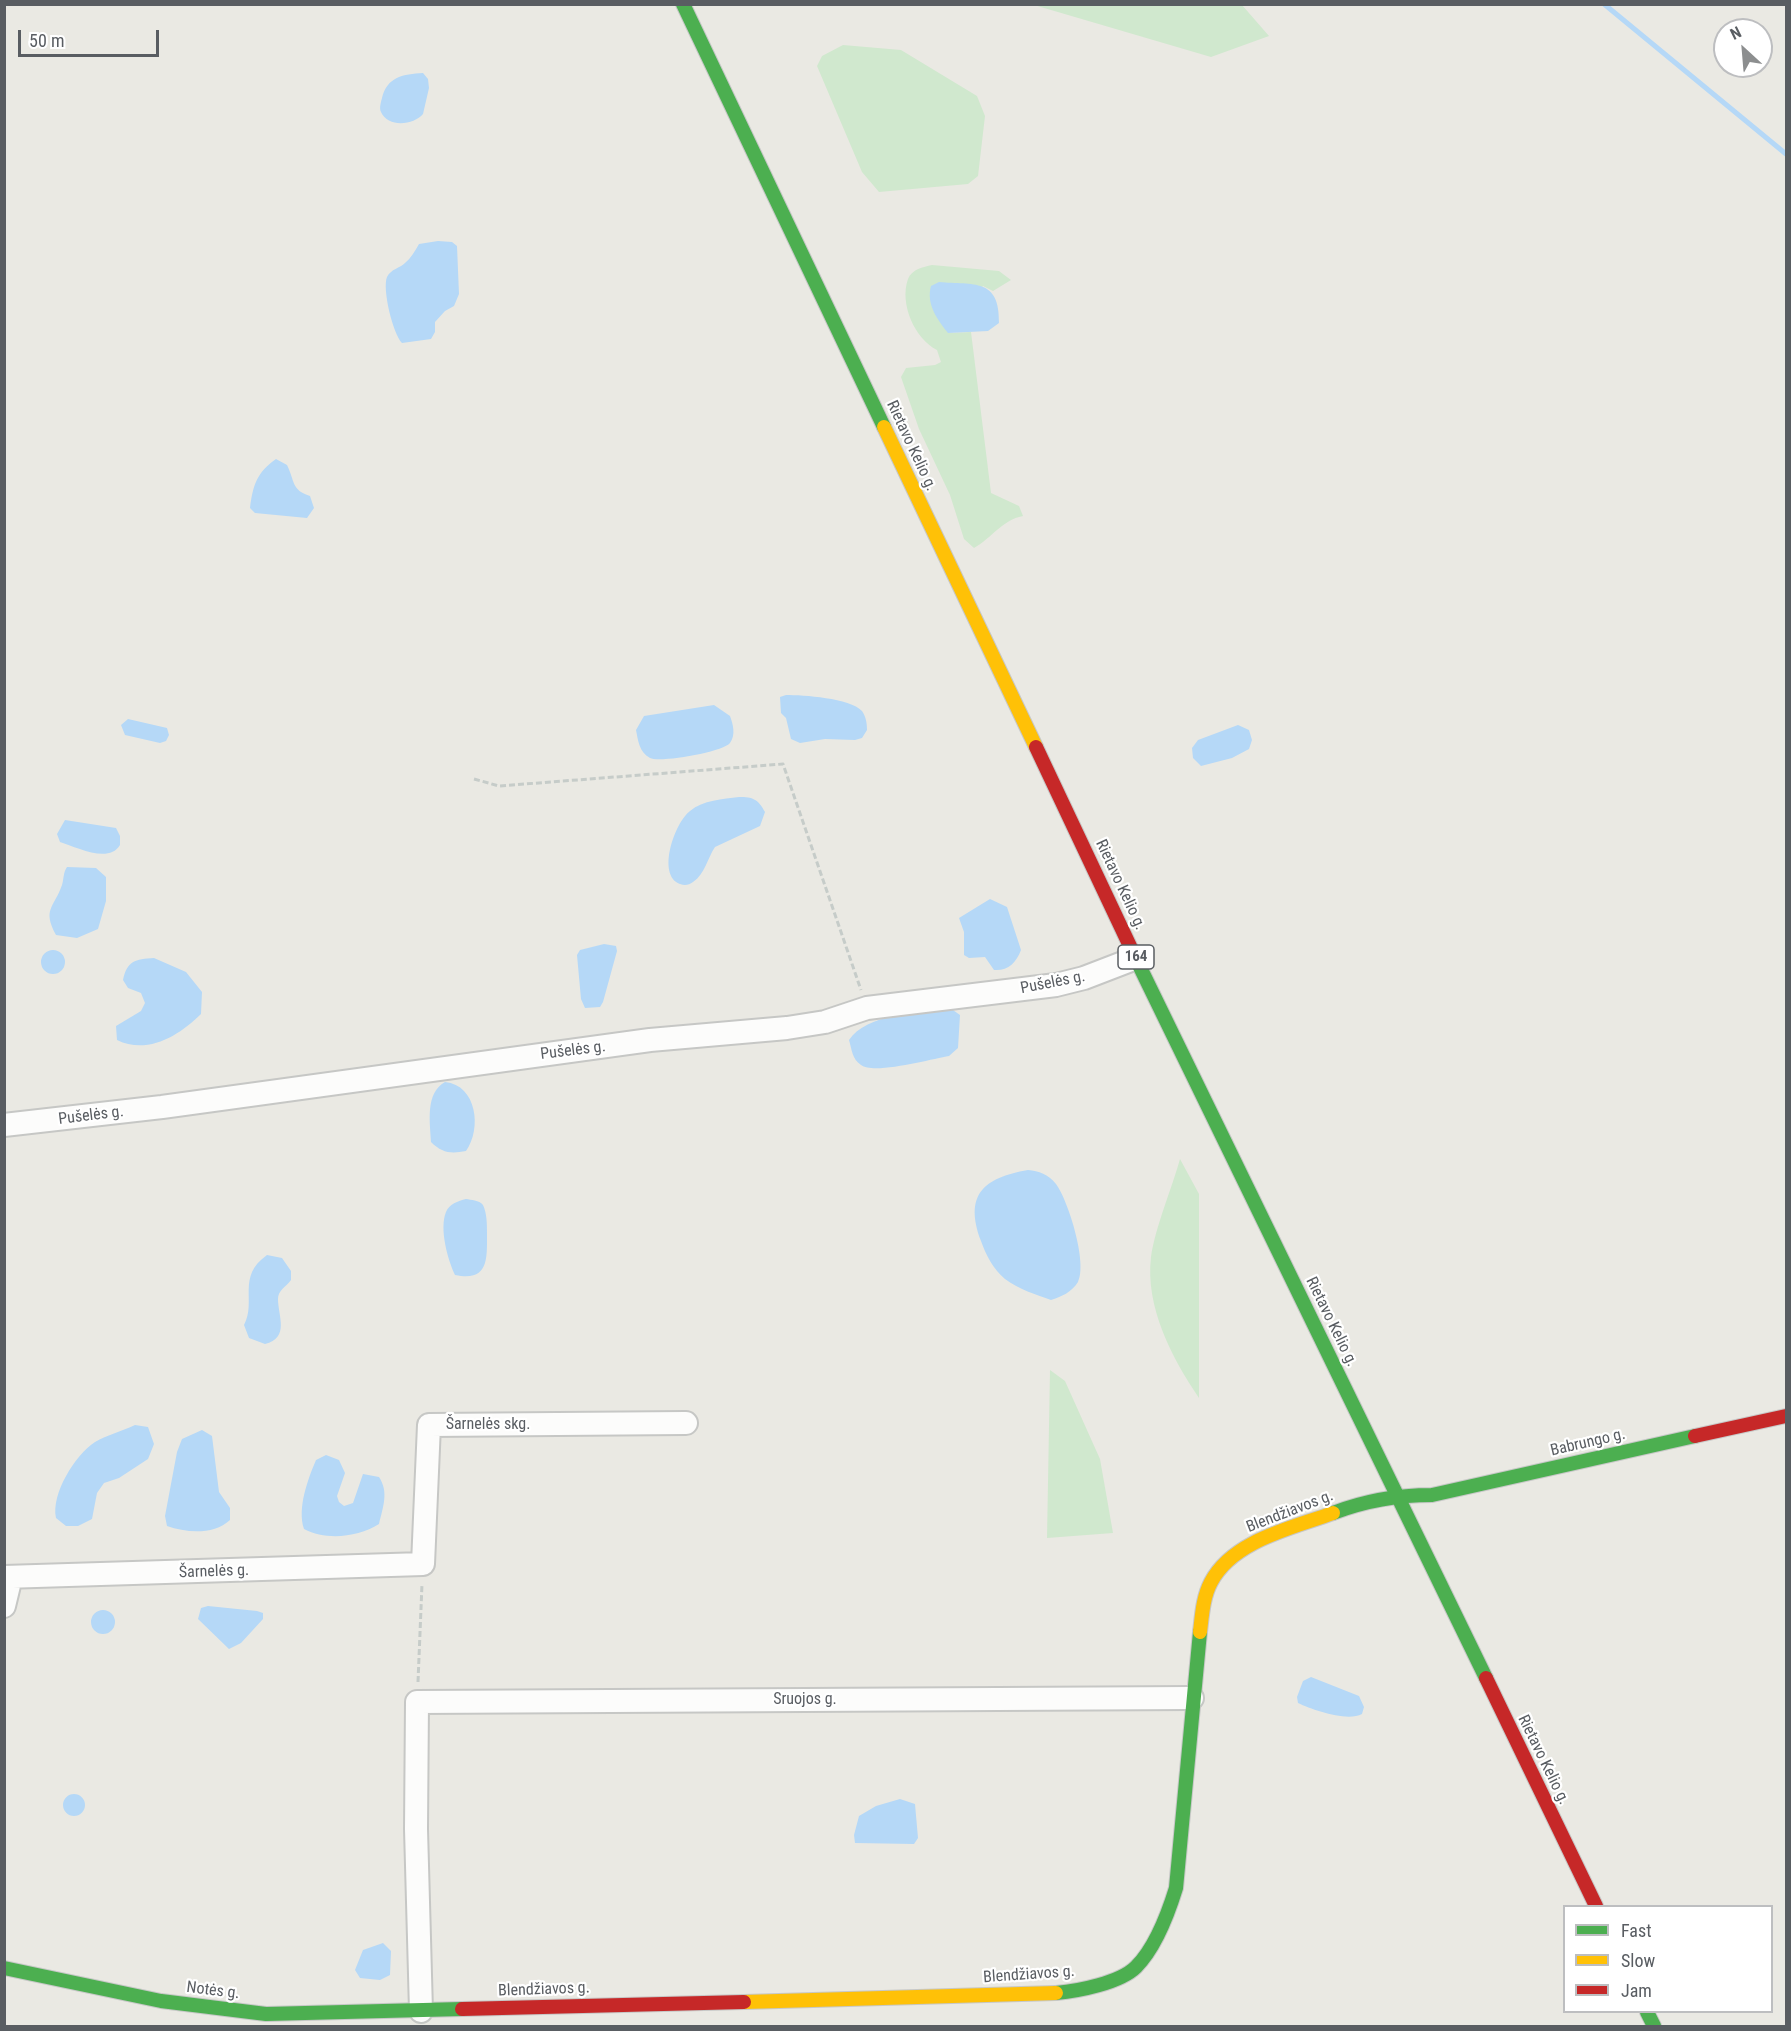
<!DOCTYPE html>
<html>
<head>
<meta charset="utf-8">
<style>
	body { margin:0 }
	#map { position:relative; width:1791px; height:2031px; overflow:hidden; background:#eae9e3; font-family:"Roboto Condensed",sans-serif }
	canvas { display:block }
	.frame { position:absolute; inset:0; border:6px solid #595d62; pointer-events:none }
	.legend { position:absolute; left:1563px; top:1905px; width:210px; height:108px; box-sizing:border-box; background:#fff; border:2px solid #bdbec0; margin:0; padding:8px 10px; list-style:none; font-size:18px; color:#595d62 }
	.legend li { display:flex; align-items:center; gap:12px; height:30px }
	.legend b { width:30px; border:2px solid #bdbec0 }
	.north { position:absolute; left:1713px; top:18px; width:60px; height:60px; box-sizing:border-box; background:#fff; border:2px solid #bdbec0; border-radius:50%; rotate:334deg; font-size:16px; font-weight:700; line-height:24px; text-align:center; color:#595d62 }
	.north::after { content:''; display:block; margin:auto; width:21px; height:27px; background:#8c8e8f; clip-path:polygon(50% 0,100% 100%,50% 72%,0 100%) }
	.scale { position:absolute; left:18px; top:30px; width:141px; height:27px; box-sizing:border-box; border:3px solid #595d62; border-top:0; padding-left:8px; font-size:18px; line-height:21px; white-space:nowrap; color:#595d62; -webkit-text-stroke:4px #fff; paint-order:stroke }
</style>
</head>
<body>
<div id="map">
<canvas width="1791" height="2031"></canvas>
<div class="frame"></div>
<ul class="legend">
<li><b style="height:8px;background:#4caf50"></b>Fast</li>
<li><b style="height:8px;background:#ffc107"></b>Slow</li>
<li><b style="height:8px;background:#c62828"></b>Jam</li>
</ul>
<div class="north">N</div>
<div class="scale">50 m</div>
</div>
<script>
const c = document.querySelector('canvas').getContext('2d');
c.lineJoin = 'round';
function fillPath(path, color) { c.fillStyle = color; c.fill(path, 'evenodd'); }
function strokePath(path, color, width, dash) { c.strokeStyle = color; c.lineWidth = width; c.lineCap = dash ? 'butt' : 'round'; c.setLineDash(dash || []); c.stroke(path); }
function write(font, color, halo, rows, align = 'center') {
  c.font = font + ' "Roboto Condensed",sans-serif'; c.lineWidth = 4.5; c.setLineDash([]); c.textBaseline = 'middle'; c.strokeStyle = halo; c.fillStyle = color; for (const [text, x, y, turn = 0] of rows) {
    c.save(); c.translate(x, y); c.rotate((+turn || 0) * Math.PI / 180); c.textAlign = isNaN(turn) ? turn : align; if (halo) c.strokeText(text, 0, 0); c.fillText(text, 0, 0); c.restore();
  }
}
fillPath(new Path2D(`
	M 1034,5 L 1242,5 L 1269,36 L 1211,57 Z
	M 843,45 L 901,50 L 977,96 L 985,116 L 978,176 L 968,184 L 879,192 L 862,172 L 817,66 L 822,56 Z
	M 932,265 L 999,271 L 1011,280 L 993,291 L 983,286 L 948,333 L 971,332 L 991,493 L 1019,506 L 1023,516 C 1002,520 992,538 974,548 L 964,539 L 950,495 L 919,429 L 901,377 L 906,368 L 935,365 L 941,362 L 937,350 C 915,339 899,304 908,279 C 912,269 923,267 932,265 Z
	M 1180,1159 L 1199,1194 L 1199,1398 C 1172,1358 1145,1307 1151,1257 C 1155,1228 1172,1188 1180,1159 Z
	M 1050,1370 L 1065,1381 L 1100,1459 L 1113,1533 L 1047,1538 Z`), '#d0e8ce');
fillPath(new Path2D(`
	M 423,73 L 428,79 L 429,88 L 423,114 C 414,125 388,128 381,112 C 379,108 381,102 382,98 C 387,77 403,74 423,73 Z
	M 438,241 L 452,242 L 457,246 L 459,294 L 454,306 L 445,311 L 435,322 L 435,332 L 431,339 L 402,343 C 393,334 382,289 387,277 C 391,269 400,268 405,263 C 411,258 415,251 419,244 Z
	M 939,282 C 974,285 1000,278 999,323 L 988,331 L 948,333 C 937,319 926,304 931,286 Z
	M 276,459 L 287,465 C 295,481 291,490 310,496 L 314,508 L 307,518 L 255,513 L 250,508 C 253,485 257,472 276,459 Z
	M 786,695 C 803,695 850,698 862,711 C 866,717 867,723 867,730 L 862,738 L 855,740 L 825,739 L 800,743 L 791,739 L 786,718 L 781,713 L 780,697 Z
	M 714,705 L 730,716 C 733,724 736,735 730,743 C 723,752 660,763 650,758 C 639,752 638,740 636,730 L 644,716 Z
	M 128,719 L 167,728 L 169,735 L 166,741 L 160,743 L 125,735 L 121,725 Z
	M 1238,725 L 1249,730 L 1252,740 L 1249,749 L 1232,758 L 1201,766 L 1193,758 L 1192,748 L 1198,740 Z
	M 739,797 C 753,797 758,799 765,812 L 760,826 L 715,847 C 707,859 705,874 693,882 C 689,885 685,886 680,884 C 656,875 675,822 690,811 C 703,800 723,799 739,797 Z
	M 65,820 L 116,828 L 120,836 L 120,845 C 109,864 76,847 60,842 L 57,834 Z
	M 67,867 L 96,868 L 106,877 L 106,901 L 98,929 L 77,938 L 56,935 C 42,909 54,908 62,885 C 64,878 63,873 67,867 Z
	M 990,899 L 1007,907 L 1021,950 C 1016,963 1008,971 994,970 L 985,957 L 969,958 L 964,955 L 964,932 L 959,918 Z
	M 604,944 L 616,946 L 617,951 L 603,1002 L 600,1007 L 585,1008 L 581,999 L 577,955 L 580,950 Z
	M41 962a12 12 0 1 1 24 0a12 12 0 1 1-24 0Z
	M 154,958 L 186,972 L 202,992 L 201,1014 C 179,1036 147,1055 117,1040 L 116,1026 L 141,1011 L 145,1003 L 141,993 L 128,988 L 123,980 C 127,961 135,959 154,958 Z
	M 950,1008 L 960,1015 L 958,1048 L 949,1056 C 931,1059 874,1075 861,1065 C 852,1059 852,1050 849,1040 C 866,1014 921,1011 950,1008 Z
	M 445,1082 C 477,1085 482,1129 466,1151 C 451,1154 442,1153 431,1142 C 430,1122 425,1093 445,1082 Z
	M 1028,1170 C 1039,1171 1048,1174 1056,1184 C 1068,1200 1088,1263 1078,1282 C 1072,1292 1061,1297 1051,1300 C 1037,1295 1018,1289 1005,1279 C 993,1269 986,1255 981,1241 C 964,1195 983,1178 1028,1170 Z
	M 466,1199 C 471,1200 479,1200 483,1205 C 487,1213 487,1225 487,1233 C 487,1259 489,1282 455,1275 C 448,1260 439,1229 446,1212 C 449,1204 458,1201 466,1199 Z
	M 267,1255 L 282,1258 L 291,1271 L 291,1280 C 286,1287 278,1290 278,1299 C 278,1316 290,1338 265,1344 L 249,1338 L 244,1325 C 257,1301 236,1277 267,1255 Z
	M 135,1425 L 148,1427 L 154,1444 L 148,1459 L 119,1478 L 104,1483 L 97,1493 L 92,1519 L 78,1526 L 66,1526 L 56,1518 C 51,1494 75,1455 95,1442 C 107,1435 122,1431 135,1425 Z
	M 202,1430 L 212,1436 L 219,1492 L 230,1508 L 230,1520 C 214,1535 187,1533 167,1526 L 165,1516 L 177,1452 L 182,1439 Z
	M 326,1455 L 339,1460 L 345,1473 L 337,1496 L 339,1502 L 344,1506 L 353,1503 L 363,1474 L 379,1477 C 389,1492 383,1507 379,1524 C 358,1537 327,1541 304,1529 C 297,1508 308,1479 316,1460 Z
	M 208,1606 L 257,1611 L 263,1613 L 263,1619 L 241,1643 L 229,1649 L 198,1619 L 201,1608 Z
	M91 1622a12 12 0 1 1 24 0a12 12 0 1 1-24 0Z
	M 1311,1677 L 1359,1696 L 1364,1707 L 1362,1714 C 1347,1722 1313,1710 1298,1703 L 1297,1697 L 1303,1681 Z
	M63 1805a11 11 0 1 1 22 0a11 11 0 1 1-22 0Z
	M 900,1799 L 915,1804 L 918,1838 L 914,1844 L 855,1843 L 854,1835 L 859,1816 L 876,1806 Z
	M 383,1943 L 391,1951 L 390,1975 L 380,1980 L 360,1978 L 355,1970 L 363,1950 Z`), '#b5d8f7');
strokePath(new Path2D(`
	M 1604,4 L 1786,154`), '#b5d8f7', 5);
const street = new Path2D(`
	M 4,1125 L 162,1107 L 650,1040 L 787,1028 L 825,1022 L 867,1008 L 1056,985 L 1084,978 L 1136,958
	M 4,1577 L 423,1564 L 429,1425 L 686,1423
	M 4,1606 L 11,1577
	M 421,2011 L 416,1829 L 417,1702 L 1192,1698`);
const fast = new Path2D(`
	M 683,4 L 884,427
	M 1137,961 L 1486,1678
	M 1333,1513 C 1367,1500 1397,1495 1432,1495 L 1695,1436
	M 4,1968 L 161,2001 L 266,2014 L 462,2009
	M 1056,1993 C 1078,1991 1120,1983 1136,1967 C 1155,1948 1168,1914 1176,1888 L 1200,1632
	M 1647,2012 L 1654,2026`);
const slow = new Path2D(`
	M 884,427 L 1036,747
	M 1200,1632 C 1202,1615 1203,1597 1211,1582 C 1233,1540 1293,1528 1333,1513
	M 744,2002 L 1056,1993`);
const jam = new Path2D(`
	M 1036,747 L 1137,961
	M 1695,1436 L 1786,1416
	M 1486,1678 L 1596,1906
	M 462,2009 L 744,2002`);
strokePath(street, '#c6c7c5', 26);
strokePath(fast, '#c7c8c7', 16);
strokePath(slow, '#c7c8c7', 16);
strokePath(jam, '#c7c8c7', 16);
strokePath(new Path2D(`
	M 474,779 L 499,786 L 783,764 L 861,990
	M 418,1682 L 422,1584`), '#c6ccc9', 3, [6, 3]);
strokePath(street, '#fcfcfb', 22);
strokePath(fast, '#4caf50', 14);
strokePath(slow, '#ffc107', 14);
strokePath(jam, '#c62828', 14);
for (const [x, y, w] of [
	[1136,957,36]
]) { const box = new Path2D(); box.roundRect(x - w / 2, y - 12, w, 24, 4.5); c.fillStyle = '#fff'; c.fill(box); strokePath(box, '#595d62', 1.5); }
write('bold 15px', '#595d62', null, [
	["164",1136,957]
]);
write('16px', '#595d62', '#fff', [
	["Rietavo Kelio g.",911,446,65],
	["Rietavo Kelio g.",1120,885,65],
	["Pušelės g.",1053,983,-11],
	["Pušelės g.",573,1051,-7],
	["Pušelės g.",91,1116,-7],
	["Rietavo Kelio g.",1331,1322,64],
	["Šarnelės skg.",488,1425],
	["Babrungo g.",1588,1443,-13],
	["Blendžiavos g.",1290,1512,-21],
	["Šarnelės g.",214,1572,-2],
	["Sruojos g.",805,1700],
	["Rietavo Kelio g.",1543,1760,64],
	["Blendžiavos g.",1029,1975,-4],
	["Blendžiavos g.",544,1990,-2],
	["Notės g.",213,1991,7]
]);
</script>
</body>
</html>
